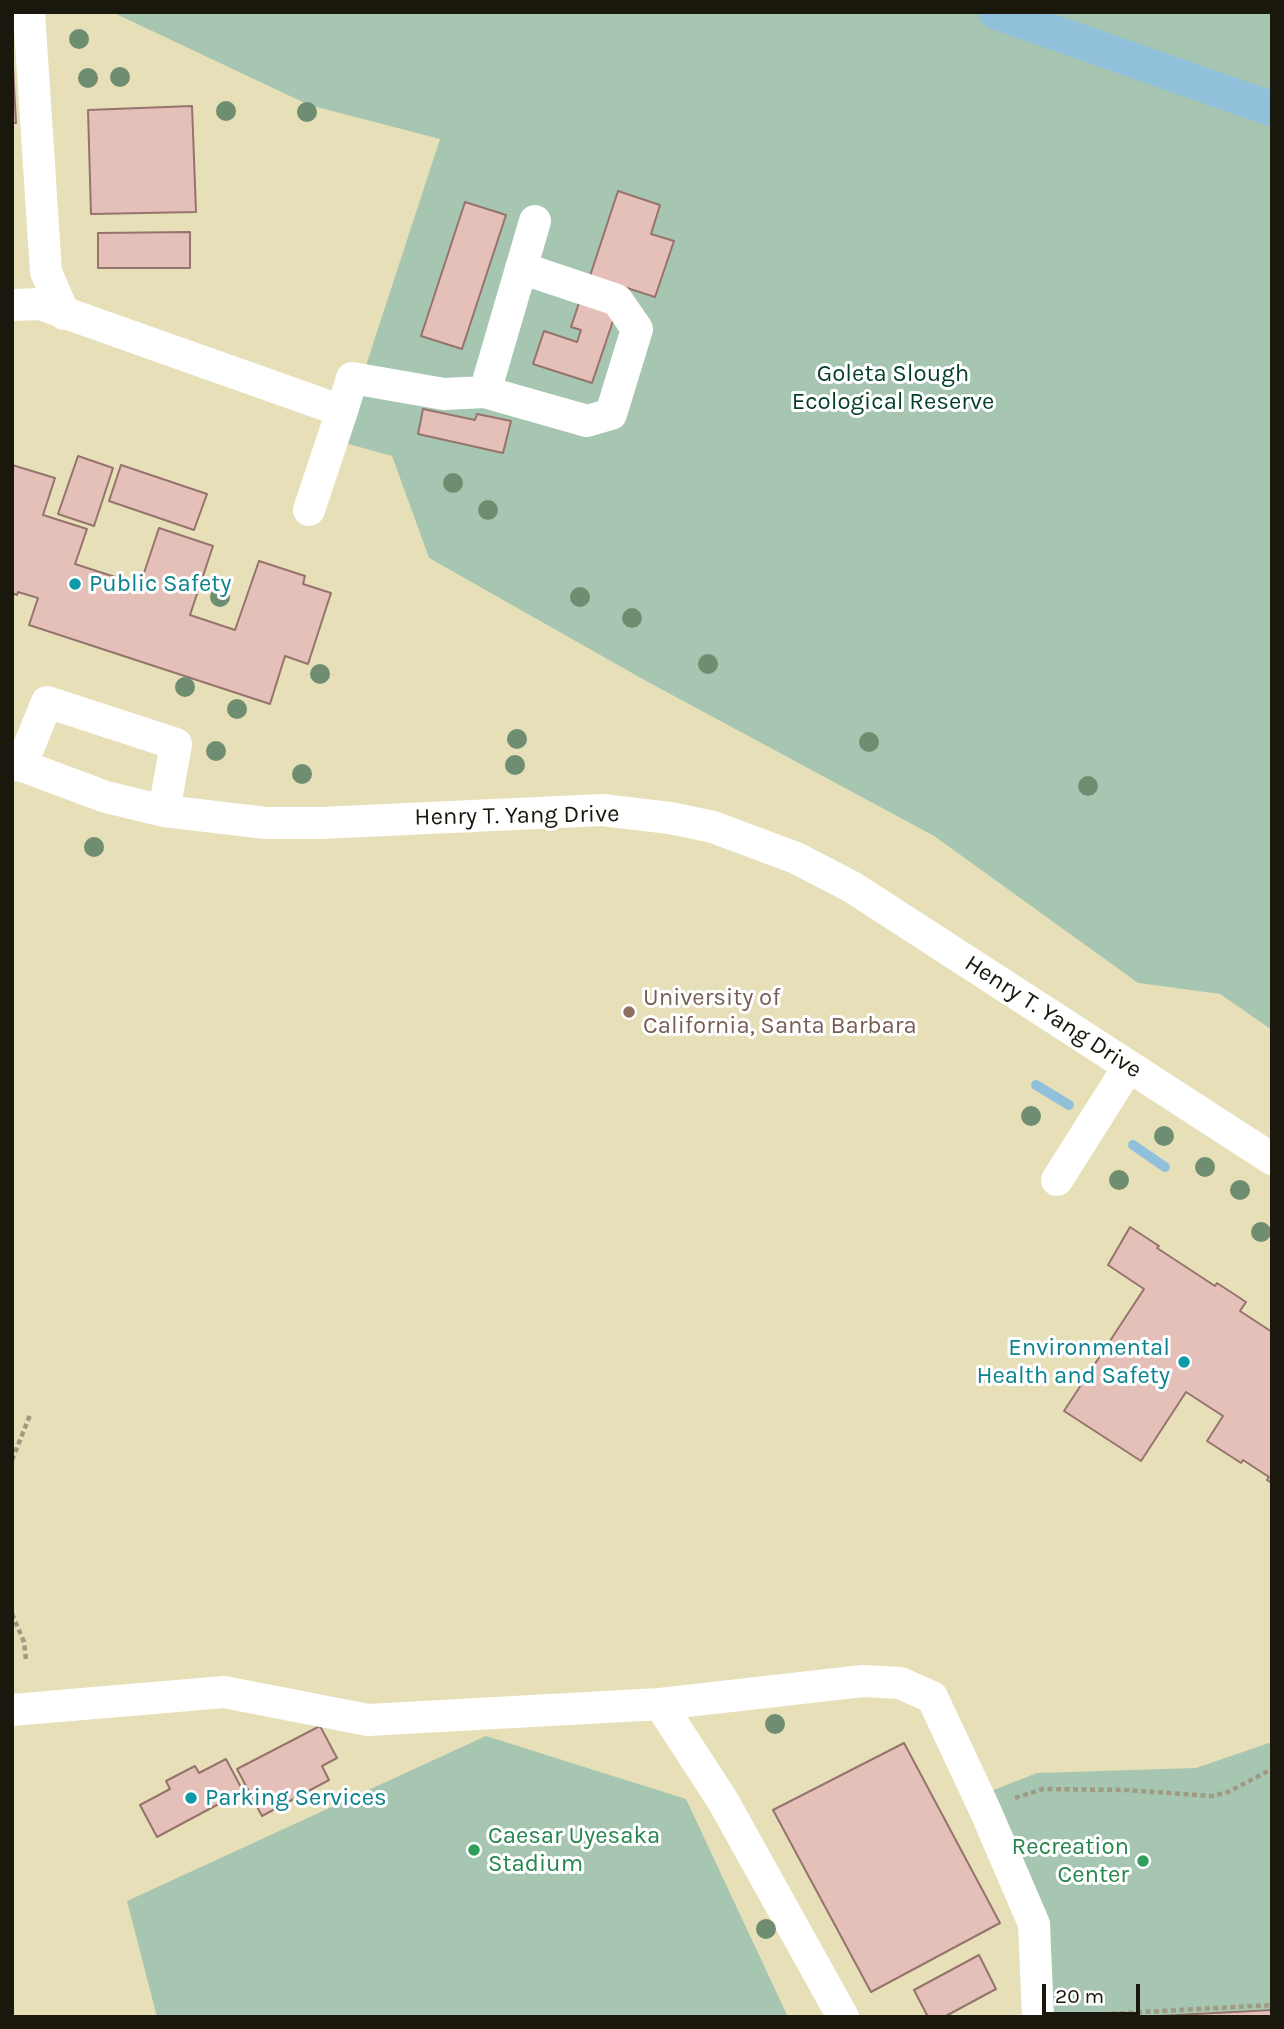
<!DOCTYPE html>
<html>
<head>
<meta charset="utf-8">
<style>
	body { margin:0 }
	#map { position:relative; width:1284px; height:2029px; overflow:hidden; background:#f2eccb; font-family:Karla,sans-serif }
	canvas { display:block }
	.frame { position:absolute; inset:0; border:14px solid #1a180c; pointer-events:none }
	.scale { position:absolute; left:1042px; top:1984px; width:98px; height:32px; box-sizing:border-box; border:4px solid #1a180c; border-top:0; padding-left:9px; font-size:21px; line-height:24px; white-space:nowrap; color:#1a180c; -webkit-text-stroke:5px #fff; paint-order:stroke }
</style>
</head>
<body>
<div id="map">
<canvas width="1284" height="2029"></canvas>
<div class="frame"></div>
<div class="scale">20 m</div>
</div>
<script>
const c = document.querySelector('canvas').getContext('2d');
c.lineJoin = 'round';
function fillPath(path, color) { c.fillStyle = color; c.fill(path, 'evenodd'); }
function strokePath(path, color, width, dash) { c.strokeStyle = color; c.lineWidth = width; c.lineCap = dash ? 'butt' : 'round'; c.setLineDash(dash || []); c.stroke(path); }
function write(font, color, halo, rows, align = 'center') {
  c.font = font + ' Karla,sans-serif'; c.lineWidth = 6; c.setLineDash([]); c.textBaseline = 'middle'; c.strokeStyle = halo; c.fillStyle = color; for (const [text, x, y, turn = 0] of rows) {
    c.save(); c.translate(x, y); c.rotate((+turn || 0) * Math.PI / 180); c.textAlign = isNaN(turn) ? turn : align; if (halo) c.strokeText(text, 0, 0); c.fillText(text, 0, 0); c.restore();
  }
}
fillPath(new Path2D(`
	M 12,12 L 482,12 L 342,442 L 392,456 L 429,558 L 646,681 L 934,836 L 1138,983 L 1220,994 L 1272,1030 L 1272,2017 L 12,2017 Z`), '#e7dfb7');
fillPath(new Path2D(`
	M 112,12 L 1272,12 L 1272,1030 L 1220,994 L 1138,983 L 934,836 L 646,681 L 429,558 L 392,456 L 341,442 L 440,139 L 309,105 Z
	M 486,1736 L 686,1799 L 788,2017 L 157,2017 L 127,1901 Z
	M 1272,1742 L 1272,2017 L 1045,2017 L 986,1793 L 1037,1773 L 1196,1768 Z`), '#a6c6b2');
strokePath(new Path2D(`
	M 1036,1085 L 1069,1105
	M 1133,1145 L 1165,1167`), '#91c0da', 10);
strokePath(new Path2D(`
	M 996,12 L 1272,109`), '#91c0da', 35);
const building = new Path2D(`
	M 12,48 L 16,123 L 12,123 Z
	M 192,106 L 196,212 L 91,214 L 88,110 Z
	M 618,191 L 660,205 L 651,234 L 674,241 L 655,297 L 590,276 Z
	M 465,202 L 506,215 L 462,349 L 421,336 Z
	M 190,232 L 190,268 L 98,268 L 98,233 Z
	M 579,303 L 615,315 L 592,383 L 533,364 L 544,331 L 577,342 L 581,330 L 571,327 Z
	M 423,409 L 475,420 L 477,414 L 511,421 L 503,453 L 418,434 Z
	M 78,456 L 113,468 L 94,526 L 58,514 Z
	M 12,465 L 55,478 L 43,515 L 87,529 L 75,564 L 140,585 L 159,528 L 213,546 L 190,615 L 235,630 L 259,561 L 305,576 L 303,584 L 331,593 L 308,664 L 285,656 L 270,704 L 29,625 L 38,598 L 18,592 L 17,595 L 12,593 Z
	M 121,465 L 207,494 L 194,530 L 109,501 Z
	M 1130,1227 L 1159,1246 L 1157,1248 L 1215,1286 L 1217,1283 L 1246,1302 L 1240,1311 L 1272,1332 L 1272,1483 L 1267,1480 L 1269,1477 L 1243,1460 L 1241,1463 L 1207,1441 L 1223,1416 L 1186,1392 L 1141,1461 L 1064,1411 L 1144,1289 L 1108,1265 Z
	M 320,1726 L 337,1758 L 322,1766 L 329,1780 L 262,1816 L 237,1769 Z
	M 904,1743 L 1000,1923 L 871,1992 L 773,1810 Z
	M 226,1759 L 243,1791 L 157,1837 L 140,1805 L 170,1789 L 166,1781 L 195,1766 L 199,1773 Z
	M 979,1955 L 996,1989 L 944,2017 L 928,2017 L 914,1990 Z
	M 1272,2010 L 1272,2017 L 1140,2017 Z`);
fillPath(building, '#e5c0b8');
strokePath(building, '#95746d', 2);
strokePath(new Path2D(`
	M 12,1460 L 30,1415
	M 12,1614 L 24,1642 L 26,1660
	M 1015,1798 L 1043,1789 L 1126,1790 L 1212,1796 L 1228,1792 L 1272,1769
	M 1069,2016 L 1272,2005`), '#9f9b82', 4.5, [5, 3.5]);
strokePath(new Path2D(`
	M 29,12 L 46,272 L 64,314
	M 12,305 L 40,304 L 342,411 L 309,510
	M 485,392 L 535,221
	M 342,411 L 352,378 L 444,394 L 485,392 L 587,421 L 611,414 L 637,329 L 617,300 L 521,268
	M 12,762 L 106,797 L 164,811 L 266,823 L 321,823 L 602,810 L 670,818 L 713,827 L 796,858 L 852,887 L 1272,1159
	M 21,766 L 47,702 L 176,744 L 164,811
	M 1057,1180 L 1129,1066
	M 660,1704 L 863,1681 L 900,1683 L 932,1697 L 985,1810 L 1034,1924 L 1038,2017
	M 12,1710 L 224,1692 L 368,1720 L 660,1704 L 723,1801 L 843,2017`), '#fff', 32);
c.fillStyle = '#6f8d70';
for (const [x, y] of [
	[79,39],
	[120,77],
	[88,78],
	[226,111],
	[307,112],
	[453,483],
	[488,510],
	[220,597],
	[580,597],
	[632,618],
	[708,664],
	[320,674],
	[185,687],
	[237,709],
	[517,739],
	[869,742],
	[216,751],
	[515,765],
	[302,774],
	[1088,786],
	[94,847],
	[1031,1116],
	[1164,1136],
	[1205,1167],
	[1119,1180],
	[1240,1190],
	[1261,1232],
	[775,1724],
	[766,1929]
]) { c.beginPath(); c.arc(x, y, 10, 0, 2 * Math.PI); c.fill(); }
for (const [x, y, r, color] of [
	[75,584,7,"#0f9aa8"],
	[629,1012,7,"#8d6e63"],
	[1184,1362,7,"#0f9aa8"],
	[191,1798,7,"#0f9aa8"],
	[474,1850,7,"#2e9e5b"],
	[1143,1861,7,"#2e9e5b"]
]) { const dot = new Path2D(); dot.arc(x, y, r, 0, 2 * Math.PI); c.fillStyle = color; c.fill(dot); strokePath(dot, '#fff', 2.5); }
write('24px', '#033f26', '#fff', [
	["Goleta Slough",893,374],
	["Ecological Reserve",893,402]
]);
write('24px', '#0d838f', '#fff', [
	["Public Safety",89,584],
	["Environmental",1170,1348,"right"],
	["Health and Safety",1170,1376,"right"],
	["Parking Services",205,1798]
], 'left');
write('24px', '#1a180c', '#fff', [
	["Henry T. Yang Drive",517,816,-1],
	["Henry T. Yang Drive",1053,1017,33]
]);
write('24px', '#785e54', '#fff', [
	["University of",643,998],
	["California, Santa Barbara",643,1026]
], 'left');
write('24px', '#27864d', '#fff', [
	["Caesar Uyesaka",488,1836],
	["Stadium",488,1864],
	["Recreation",1129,1847,"right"],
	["Center",1129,1875,"right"]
], 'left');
</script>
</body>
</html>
